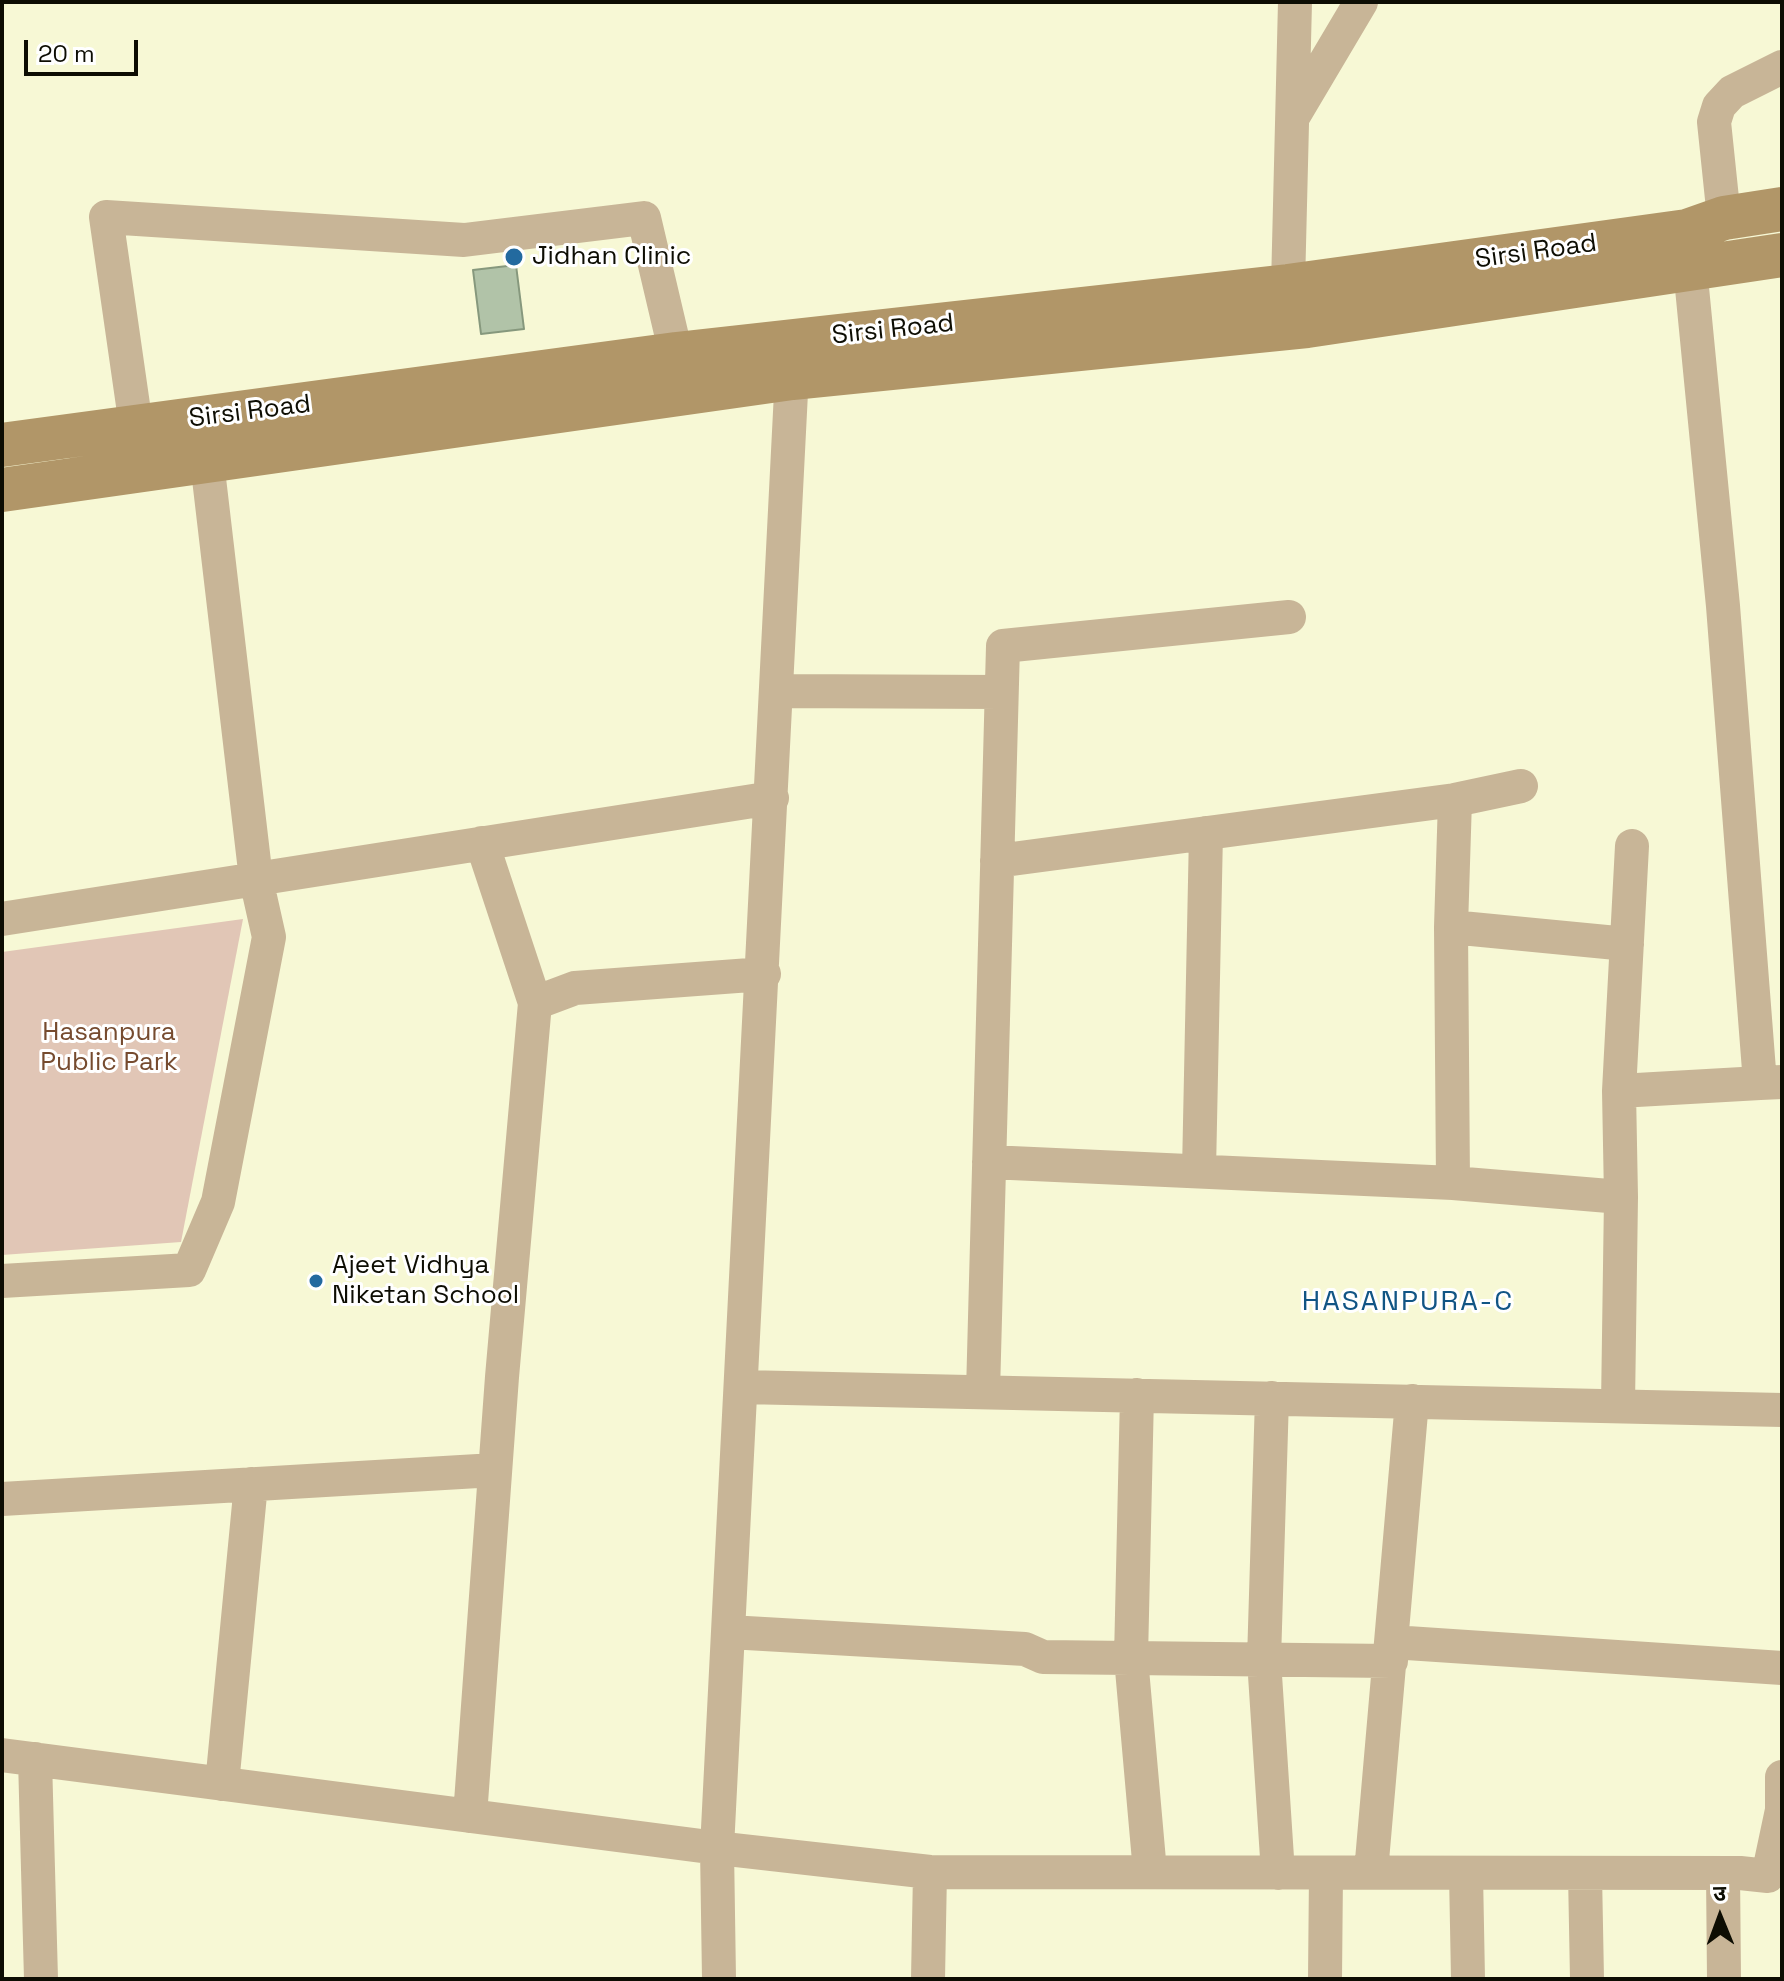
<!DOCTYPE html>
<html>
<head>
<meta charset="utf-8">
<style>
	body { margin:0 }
	#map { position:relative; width:1784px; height:1981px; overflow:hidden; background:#f7f8d5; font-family:"Space Grotesk","Noto Sans Devanagari",sans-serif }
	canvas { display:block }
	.frame { position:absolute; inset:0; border:4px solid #0d0d03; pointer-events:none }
	.north { position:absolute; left:1680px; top:1877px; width:80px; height:80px; -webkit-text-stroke:6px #fff; paint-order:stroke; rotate:359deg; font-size:22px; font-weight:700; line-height:32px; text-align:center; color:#0d0d03 }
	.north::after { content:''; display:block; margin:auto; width:28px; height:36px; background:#0d0d03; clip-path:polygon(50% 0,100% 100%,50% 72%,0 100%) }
	.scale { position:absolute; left:24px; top:40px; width:114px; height:36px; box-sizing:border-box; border:4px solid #0d0d03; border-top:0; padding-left:10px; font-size:24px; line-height:28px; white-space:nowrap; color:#0d0d03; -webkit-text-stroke:6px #fff; paint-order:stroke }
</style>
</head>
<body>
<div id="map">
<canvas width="1784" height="1981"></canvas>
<div class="frame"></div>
<div class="north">उ</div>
<div class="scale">20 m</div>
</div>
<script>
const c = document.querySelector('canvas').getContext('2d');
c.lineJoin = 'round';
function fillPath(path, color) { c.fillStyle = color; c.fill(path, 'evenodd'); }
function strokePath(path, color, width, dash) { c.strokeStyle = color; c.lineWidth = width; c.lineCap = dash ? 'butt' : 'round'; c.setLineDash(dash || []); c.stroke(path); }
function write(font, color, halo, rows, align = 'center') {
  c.font = font + ' "Space Grotesk",sans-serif'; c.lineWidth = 6; c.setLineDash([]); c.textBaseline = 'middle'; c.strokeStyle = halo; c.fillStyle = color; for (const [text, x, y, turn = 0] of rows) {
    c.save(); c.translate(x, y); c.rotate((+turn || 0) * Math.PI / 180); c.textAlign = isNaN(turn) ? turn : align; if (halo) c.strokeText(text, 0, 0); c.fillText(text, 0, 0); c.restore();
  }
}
fillPath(new Path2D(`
	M 243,919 L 181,1242 L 2,1255 L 2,952 Z`), '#e1c6b6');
const building = new Path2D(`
	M 516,265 L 524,329 L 481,334 L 473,270 Z`);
fillPath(building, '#b1c3a8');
strokePath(building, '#86987d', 2);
strokePath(new Path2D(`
	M 1294,115 L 1361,2
	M 1724,218 L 1714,122 L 1719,106 L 1732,92 L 1782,67
	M 1688,247 L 1723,606 L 1760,1083 L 1782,1082
	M 1288,286 L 1295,2
	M 136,426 L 106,217 L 464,240 L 644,218 L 676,354
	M 778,691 L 1001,692
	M 1455,800 L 1521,786
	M 482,843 L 535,1003
	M 997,861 L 1455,800 L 1451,927 L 1453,1183 L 1621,1197
	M 2,919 L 772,798
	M 1451,927 L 1627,944
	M 1619,1091 L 1632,846
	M 989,1162 L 1453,1183
	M 1199,1171 L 1206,833
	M 2,1281 L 189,1270 L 218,1202 L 269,937 L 256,879 L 204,436
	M 742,1387 L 1782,1410
	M 983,1392 L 1003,646 L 1289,617
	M 1137,1395 L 1131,1658 L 1150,1872
	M 1272,1398 L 1264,1660 L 1278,1873
	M 1618,1405 L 1621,1197 L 1619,1091 L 1760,1083
	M 2,1499 L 495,1470
	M 729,1632 L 1025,1649 L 1043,1657 L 1391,1661
	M 1392,1642 L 1782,1668
	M 2,1755 L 717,1848 L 930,1872 L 1740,1873 L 1768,1876 L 1782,1810 L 1782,1777
	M 35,1759 L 41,1979
	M 222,1784 L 251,1484
	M 470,1816 L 502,1377 L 535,1003 L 575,988 L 764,974
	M 1371,1872 L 1412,1401
	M 1466,1873 L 1468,1979
	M 1585,1873 L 1587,1979
	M 1723,1873 L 1724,1979
	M 719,1979 L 717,1848 L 793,353
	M 928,1979 L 930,1872
	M 1325,1979 L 1326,1873`), '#c8b597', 34);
strokePath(new Path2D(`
	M 2,445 L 676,354 L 1288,286 L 1687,231 L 1724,218 L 1782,209
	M 2,490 L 792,378 L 1307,326 L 1782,255`), '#b19668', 44);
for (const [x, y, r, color] of [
	[514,257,10,"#236a9f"],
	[316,1281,8,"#236a9f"]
]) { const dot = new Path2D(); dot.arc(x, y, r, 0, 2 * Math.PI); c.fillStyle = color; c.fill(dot); strokePath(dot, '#fff', 3); }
write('26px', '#0d0d03', '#fff', [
	["Sirsi Road",1536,252,-8],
	["Sirsi Road",893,330,-6],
	["Sirsi Road",250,412,-7]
]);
write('26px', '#0d0d03', '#fff', [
	["Jidhan Clinic",532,257],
	["Ajeet Vidhya",332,1266],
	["Niketan School",332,1296]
], 'left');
write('26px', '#764b2f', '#fff', [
	["Hasanpura",109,1033],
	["Public Park",109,1063]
]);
c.letterSpacing = '2px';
write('28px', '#115584', '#fff', [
	["HASANPURA-C",1408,1302]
]);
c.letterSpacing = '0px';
</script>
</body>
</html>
